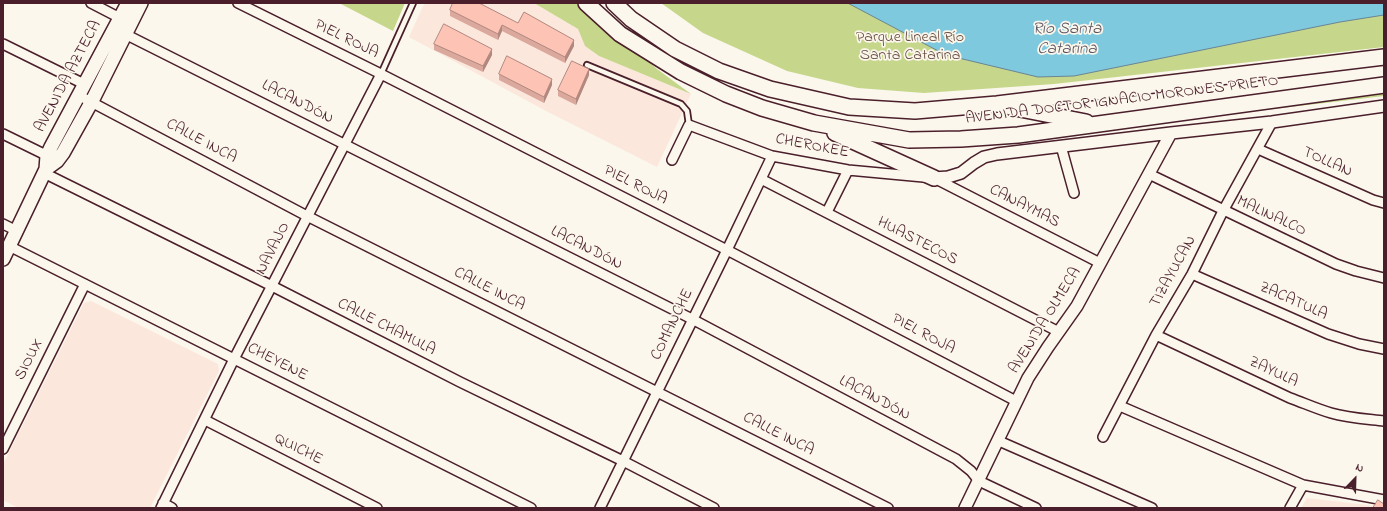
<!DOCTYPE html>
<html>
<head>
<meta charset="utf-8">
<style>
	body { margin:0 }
	#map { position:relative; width:1387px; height:511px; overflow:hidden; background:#fbf7ec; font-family:"Indie Flower",sans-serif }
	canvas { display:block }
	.frame { position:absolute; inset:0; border:4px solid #4a1f2b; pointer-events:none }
	.north { position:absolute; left:1335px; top:459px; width:40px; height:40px; -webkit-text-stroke:3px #fbf7ec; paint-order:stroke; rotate:23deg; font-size:11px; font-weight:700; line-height:16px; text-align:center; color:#4a1f2b }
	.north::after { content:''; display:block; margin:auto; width:14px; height:18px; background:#4a1f2b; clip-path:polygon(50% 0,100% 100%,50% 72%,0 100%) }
</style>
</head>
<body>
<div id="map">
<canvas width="1387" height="511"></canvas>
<div class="frame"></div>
<div class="north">N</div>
</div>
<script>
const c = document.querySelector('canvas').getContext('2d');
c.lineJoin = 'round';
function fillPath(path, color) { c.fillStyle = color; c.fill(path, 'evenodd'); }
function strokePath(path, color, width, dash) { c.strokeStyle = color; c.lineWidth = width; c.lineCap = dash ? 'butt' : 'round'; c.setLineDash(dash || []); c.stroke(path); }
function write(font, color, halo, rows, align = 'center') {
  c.font = font + ' "Indie Flower",sans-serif'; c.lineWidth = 3.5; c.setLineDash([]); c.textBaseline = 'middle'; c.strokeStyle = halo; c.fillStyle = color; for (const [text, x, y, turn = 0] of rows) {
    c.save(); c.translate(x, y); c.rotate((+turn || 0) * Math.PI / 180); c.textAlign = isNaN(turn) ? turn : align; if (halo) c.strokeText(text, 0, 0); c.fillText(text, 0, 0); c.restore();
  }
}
fillPath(new Path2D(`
	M 426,3 L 534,3 L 578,29 L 585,46 L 599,56 L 691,94 L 657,167 L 546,111 L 409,37 L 423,6 Z
	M 91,301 L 218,364 L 219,371 L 150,508 L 18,508 L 3,500 L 3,464 L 84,303 Z
	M 1307,498 L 1384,507 L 1384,508 L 1301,508 Z`), '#fce7dc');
fillPath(new Path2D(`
	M 339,3 L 405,3 L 393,31 Z
	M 534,3 L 583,3 L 657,69 L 691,94 L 599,56 L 585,46 L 578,29 Z
	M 661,3 L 1384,3 L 1384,47 L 1054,84 L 924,93 L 858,88 L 787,71 L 703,33 Z
	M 1384,93 L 1384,96 L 1231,114 Z`), '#c6d78b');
const water = new Path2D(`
	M 848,3 L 1384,3 L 1384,15 L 1340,22 L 1074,76 L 1038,77 L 946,55 Z`);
fillPath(water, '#7ec9de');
strokePath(water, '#698596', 1);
const service = new Path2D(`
	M 587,65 L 681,104 L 687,111 L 689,125
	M 381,74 L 413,3`);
const minor = new Path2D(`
	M 91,3 L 120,18
	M 238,3 L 381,74 L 727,250 L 1016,401
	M 121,32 L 692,319 L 956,459 L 971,471 L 979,481 L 1036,508
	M 3,44 L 84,84
	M 78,95 L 307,216 L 888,508
	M 3,134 L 52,158
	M 1061,146 L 1074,193
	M 1258,149 L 1373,200 L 1384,203
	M 672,160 L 689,125 L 772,156 L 848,170 L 934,178 L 1100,263
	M 44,173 L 272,286 L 460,382 L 623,461 L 714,508
	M 1149,174 L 1336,264 L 1356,271 L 1384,278
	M 761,179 L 1059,332
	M 827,212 L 848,170
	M 3,224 L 17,231
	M 9,246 L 531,508
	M 1192,274 L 1328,334 L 1359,344 L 1384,349
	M 1156,335 L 1290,398 C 1304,403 1317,409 1331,413 C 1348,418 1367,419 1384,421
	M 1120,406 L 1303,485 L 1384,500
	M 205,420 L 377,508
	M 1103,437 L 1156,335 L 1192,274 L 1223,211 L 1272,122
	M 999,441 L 1152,508
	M 3,449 L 85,284
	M 163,503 L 172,508
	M 161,508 L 234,359 L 381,74
	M 600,508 L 727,250 L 772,156
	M 1290,508 L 1303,485`);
const tertiary = new Path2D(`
	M 934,178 L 948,177 L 961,173 L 974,163 L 984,157 L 997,154 L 1171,133 L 1272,122 L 1384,106
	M 965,508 L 1028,378 L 1048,347 L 1077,306 L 1171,133`);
const secondary = new Path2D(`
	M 46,169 L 57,161 L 63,153 L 92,101 L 141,3
	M 3,259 L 46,169 L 47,156 L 51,147 L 128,3`);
const trunk = new Path2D(`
	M 586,3 L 620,34 L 681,72 L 726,94 L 762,108 L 814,123 L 909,140 L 961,139 L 1018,135 L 1384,85
	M 614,3 L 631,19 L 675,49 L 719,71 L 770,89 L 849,107 L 915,111 L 997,104 L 1384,57
	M 1010,107 L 1086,122
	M 835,133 L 934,178`);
strokePath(service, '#4a1f2b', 8);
strokePath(minor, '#4a1f2b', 12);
strokePath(tertiary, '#4a1f2b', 14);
strokePath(secondary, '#4a1f2b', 16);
strokePath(trunk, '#4a1f2b', 18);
strokePath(service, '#fbf7ec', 4.5);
strokePath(minor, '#fbf7ec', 9);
strokePath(tertiary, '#fbf7ec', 11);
strokePath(secondary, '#fbf7ec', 13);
strokePath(trunk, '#fbf7ec', 15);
fillPath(new Path2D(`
	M 450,10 L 518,23 L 574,46 L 565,63 L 502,31 L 498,40 L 450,16 Z
	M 434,44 L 492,55 L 483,72 L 434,50 Z
	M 499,74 L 552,85 L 544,103 L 499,80 Z
	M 589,75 L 576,105 L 558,96 L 558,90 Z`), '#daa89c');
fillPath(new Path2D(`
	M 502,25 L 502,31 L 498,40 L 498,34 Z
	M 574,40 L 574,46 L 565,63 L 565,57 Z
	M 492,49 L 492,55 L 483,72 L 483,66 Z
	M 589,69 L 589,75 L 576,105 L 576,99 Z
	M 552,79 L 552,85 L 544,103 L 544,97 Z`), '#b1887f');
const building = new Path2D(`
	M 453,3 L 479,3 L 518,23 L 524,12 L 574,40 L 565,57 L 502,25 L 498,34 L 450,10 Z
	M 444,24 L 492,49 L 483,66 L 434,44 Z
	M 507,56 L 552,79 L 544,97 L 499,74 Z
	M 572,61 L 589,69 L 576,99 L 558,90 Z
	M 1378,500 L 1384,504 L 1384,508 L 1373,508 Z`);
fillPath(building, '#fdc3b5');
strokePath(building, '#b1887f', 1);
write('16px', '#694d43', '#fbf7ec', [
	["Parque Lineal Río",910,38],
	["Santa Catarina",910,56]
]);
write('16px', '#4a1f2b', '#fbf7ec', [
	["PIEL ROJA",346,40,26],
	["AVENIDA AZTECA",69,77,-62],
	["AVENIDA DOCTOR IGNACIO MORONES PRIETO",1122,101,-7],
	["LACANDÓN",297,103,27],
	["CALLE INCA",201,142,28],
	["CHEROKEE",812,147,11],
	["TOLLAN",1327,163,24],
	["PIEL ROJA",635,186,27],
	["CANAYMAS",1024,207,27],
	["MALINALCO",1271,217,25],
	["HUASTECOS",917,242,27],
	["NAVAJO",274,249,-63],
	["LACANDÓN",586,249,27],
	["TIZAYUCAN",1174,272,-61],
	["CALLE INCA",489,290,27],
	["ZACATULA",1293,302,24],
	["AVENIDA OLMECA",1046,321,-58],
	["COMANCHE",673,325,-64],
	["CALLE CHAMULA",386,328,27],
	["PIEL ROJA",923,335,28],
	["SIOUX",30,360,-63],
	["CHEYENE",277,363,27],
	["ZAYULA",1273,373,25],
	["LACANDÓN",874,399,28],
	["CALLE INCA",778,435,27],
	["QUICHE",298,450,27]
]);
write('italic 17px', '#5a5261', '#fbf7ec', [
	["Río Santa",1067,30],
	["Catarina",1067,50]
]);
</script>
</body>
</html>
